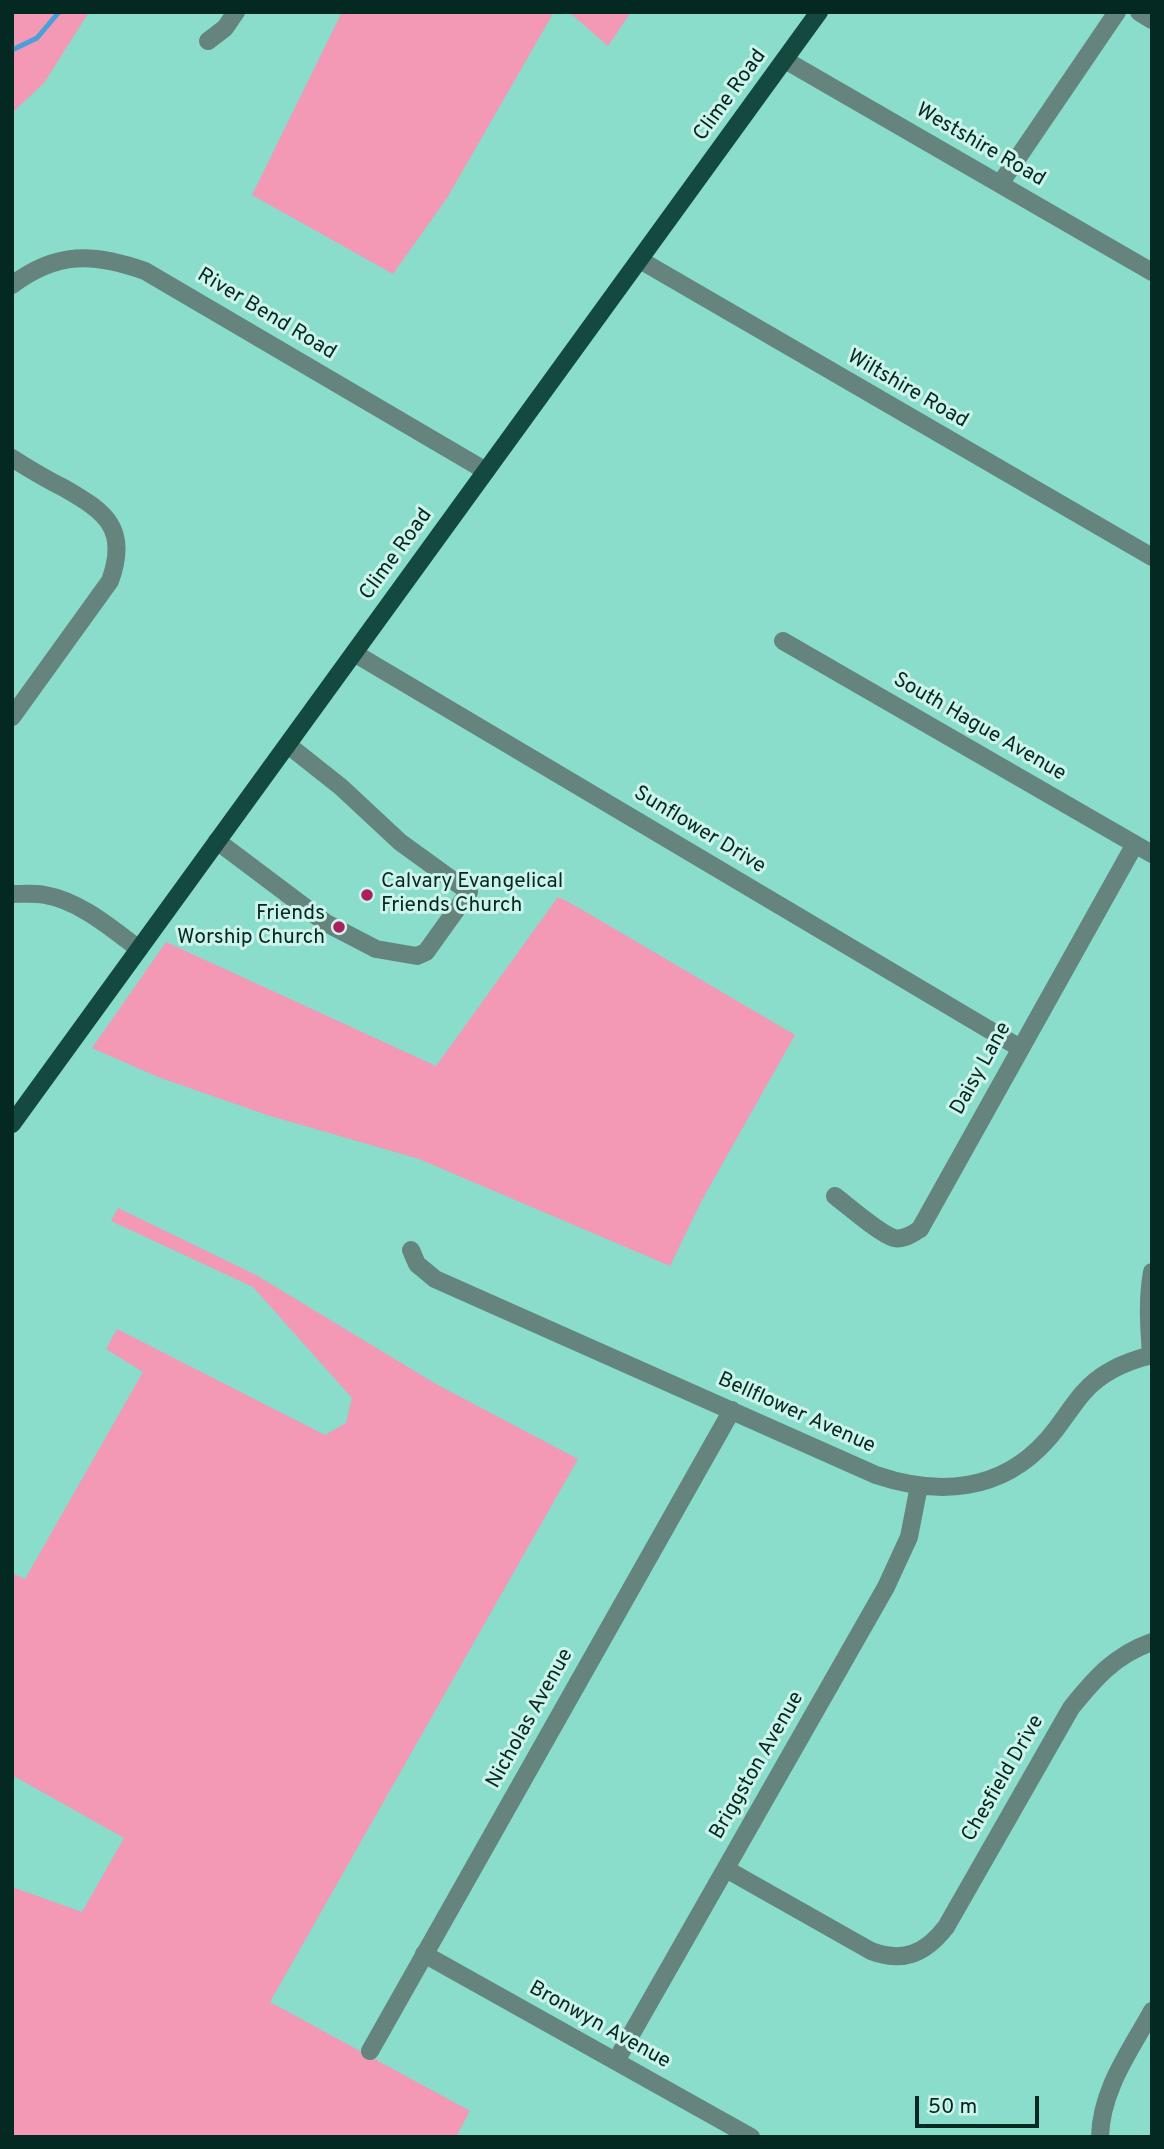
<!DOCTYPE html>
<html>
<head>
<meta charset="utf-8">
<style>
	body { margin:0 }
	#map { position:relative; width:1164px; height:2149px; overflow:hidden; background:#8adccb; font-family:Overpass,sans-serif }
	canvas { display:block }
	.frame { position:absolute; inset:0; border:14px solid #042822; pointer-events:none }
	.scale { position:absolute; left:915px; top:2096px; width:124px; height:32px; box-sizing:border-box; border:4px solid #042822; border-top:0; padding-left:9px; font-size:21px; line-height:24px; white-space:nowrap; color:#042822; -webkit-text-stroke:5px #cdf4eb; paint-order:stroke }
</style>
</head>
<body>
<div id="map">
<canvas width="1164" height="2149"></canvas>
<div class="frame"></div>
<div class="scale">50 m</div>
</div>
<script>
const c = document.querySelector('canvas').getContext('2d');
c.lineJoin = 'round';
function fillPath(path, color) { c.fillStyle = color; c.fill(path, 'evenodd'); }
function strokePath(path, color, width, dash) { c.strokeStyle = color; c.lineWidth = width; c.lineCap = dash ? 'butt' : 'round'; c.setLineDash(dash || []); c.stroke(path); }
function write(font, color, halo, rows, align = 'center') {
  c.font = font + ' Overpass,sans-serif'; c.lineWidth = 6; c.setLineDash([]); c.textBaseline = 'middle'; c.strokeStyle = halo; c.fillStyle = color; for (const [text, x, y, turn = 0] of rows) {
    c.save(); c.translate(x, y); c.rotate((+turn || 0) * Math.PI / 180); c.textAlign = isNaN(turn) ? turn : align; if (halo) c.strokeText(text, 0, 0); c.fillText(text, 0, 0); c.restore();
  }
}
fillPath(new Path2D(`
	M 12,12 L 89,12 L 44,83 L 12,113 Z
	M 342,12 L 554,12 L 447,198 L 393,274 L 252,195 Z
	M 569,12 L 631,12 L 608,46 Z
	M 558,897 L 574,905 L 795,1035 L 702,1200 L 670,1266 L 419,1159 L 267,1115 L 158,1077 L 92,1048 L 166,942 L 436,1066 Z
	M 118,1208 L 256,1275 L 436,1384 L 578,1459 L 270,2002 L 470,2111 L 456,2137 L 12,2137 L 12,1887 L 82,1912 L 124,1838 L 12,1775 L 12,1573 L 25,1579 L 143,1372 L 106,1349 L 117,1329 L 325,1435 L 346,1423 L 352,1398 L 253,1287 L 111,1221 Z`), '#f398b5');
strokePath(new Path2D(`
	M 12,50 L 37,38 L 59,12`), '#47a0d9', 5);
strokePath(new Path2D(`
	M 1139,12 L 1152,20
	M 208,41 L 225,28 L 236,12
	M 785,60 L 1152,272
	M 1000,184 L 1117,12
	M 640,260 L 1152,557
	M 12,285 C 57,251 94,253 145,271 L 486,471
	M 12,458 C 29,469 46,479 64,488 C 106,512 129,529 110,581 L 12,717
	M 783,641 L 1152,854
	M 354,653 L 1020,1048
	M 217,841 L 326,923 L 376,949 L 417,956 L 426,952 L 469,892 L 400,842 L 341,787 L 288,745
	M 12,894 C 23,894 35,893 45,895 C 80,901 111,928 139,949
	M 835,1196 C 848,1206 880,1234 894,1238 C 904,1240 912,1234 920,1229 L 1135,844
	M 411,1250 L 417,1264 L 435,1279 L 876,1475 C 938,1496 1001,1492 1047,1440 C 1060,1426 1070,1408 1083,1393 C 1100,1373 1127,1361 1152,1355
	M 1151,1355 C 1149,1327 1147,1300 1152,1272
	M 726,1869 L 871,1951 C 903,1963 925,1954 946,1927 L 1071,1708 C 1095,1678 1115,1655 1152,1642
	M 424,1954 L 751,2137
	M 370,2051 L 732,1410
	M 616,2061 L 886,1587 L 909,1537 L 919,1486
	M 1100,2137 C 1101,2090 1130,2051 1152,2011`), '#65847d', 18);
strokePath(new Path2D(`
	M 12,1124 L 819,12`), '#144940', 18);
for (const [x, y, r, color] of [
	[367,895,7,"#ab1f5e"],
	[339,927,7,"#ab1f5e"]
]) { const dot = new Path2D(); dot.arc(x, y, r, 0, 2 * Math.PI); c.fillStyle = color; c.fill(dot); strokePath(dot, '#cdf4eb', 2.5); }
write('21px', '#042822', '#cdf4eb', [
	["Clime Road",731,96,-54],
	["Westshire Road",980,146,30],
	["River Bend Road",266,315,31],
	["Wiltshire Road",907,390,30],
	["Clime Road",397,555,-54],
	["South Hague Avenue",979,728,30],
	["Sunflower Drive",699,831,31],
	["Daisy Lane",982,1069,-61],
	["Bellflower Avenue",796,1414,24],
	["Nicholas Avenue",531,1719,-61],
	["Briggston Avenue",758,1766,-60],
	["Chesfield Drive",1004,1779,-60],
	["Bronwyn Avenue",599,2026,29]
]);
write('21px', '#042822', '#cdf4eb', [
	["Calvary Evangelical",381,883],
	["Friends Church",381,907],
	["Friends",325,915,"right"],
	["Worship Church",325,939,"right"]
], 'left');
</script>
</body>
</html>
